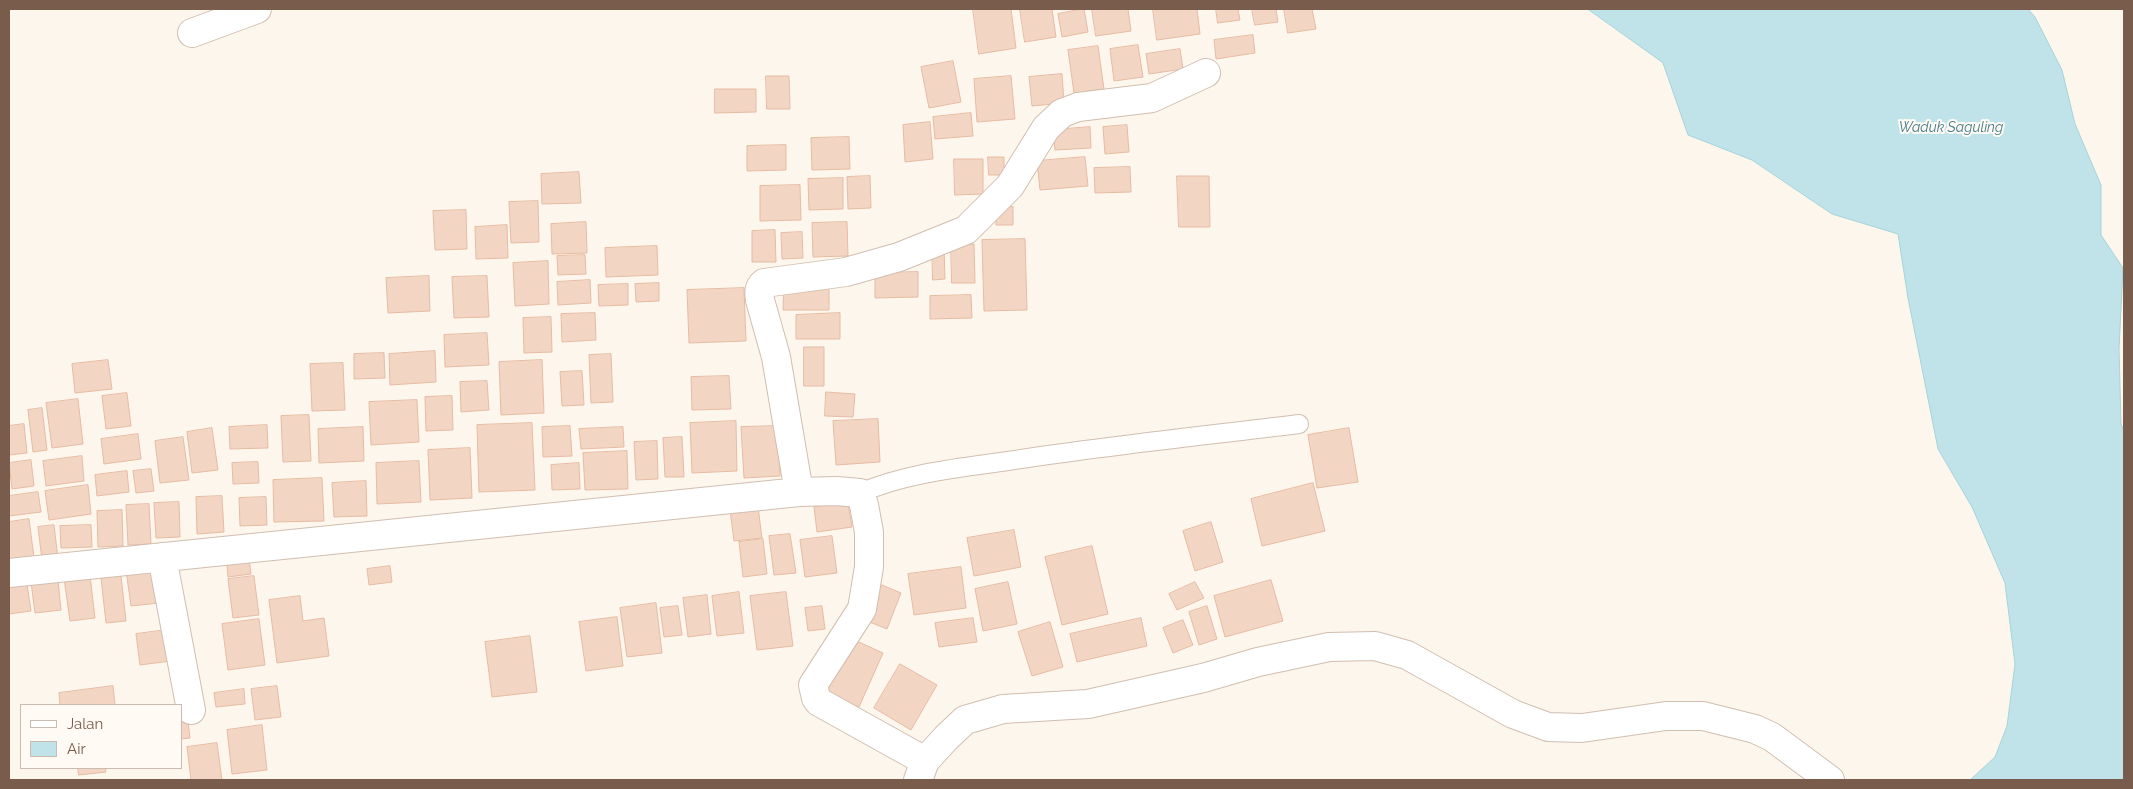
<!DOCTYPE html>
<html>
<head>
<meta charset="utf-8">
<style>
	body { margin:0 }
	#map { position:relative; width:2133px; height:789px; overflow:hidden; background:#fdf6ec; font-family:Raleway,sans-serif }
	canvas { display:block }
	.frame { position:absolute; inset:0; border:10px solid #7a5c4d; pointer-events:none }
	.legend { position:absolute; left:20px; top:704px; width:162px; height:65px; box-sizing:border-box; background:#fffaf3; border:1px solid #cabbb1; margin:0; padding:6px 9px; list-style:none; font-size:15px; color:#7a5c4d }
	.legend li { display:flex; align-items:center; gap:10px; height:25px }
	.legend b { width:25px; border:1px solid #cabbb1 }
</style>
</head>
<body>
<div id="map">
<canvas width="2133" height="789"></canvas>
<div class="frame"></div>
<ul class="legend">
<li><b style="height:6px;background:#fff"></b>Jalan</li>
<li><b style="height:14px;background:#bfe3e8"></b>Air</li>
</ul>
</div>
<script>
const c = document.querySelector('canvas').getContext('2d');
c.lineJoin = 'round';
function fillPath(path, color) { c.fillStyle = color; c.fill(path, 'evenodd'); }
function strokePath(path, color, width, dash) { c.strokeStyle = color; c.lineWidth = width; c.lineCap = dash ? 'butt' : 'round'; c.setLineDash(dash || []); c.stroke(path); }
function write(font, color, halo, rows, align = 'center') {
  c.font = font + ' Raleway,sans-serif'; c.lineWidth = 4; c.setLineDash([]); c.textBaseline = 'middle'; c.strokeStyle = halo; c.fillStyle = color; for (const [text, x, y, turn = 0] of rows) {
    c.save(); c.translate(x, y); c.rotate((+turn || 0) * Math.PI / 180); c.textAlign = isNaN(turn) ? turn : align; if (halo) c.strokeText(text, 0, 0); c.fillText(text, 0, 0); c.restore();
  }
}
const water = new Path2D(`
	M 1588,9 L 2028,9 L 2035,17 L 2062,70 L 2075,124 L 2101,185 L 2101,235 L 2123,268 L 2119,349 L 2121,424 L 2124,431 L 2124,780 L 1970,780 L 1995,757 L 2007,726 L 2015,664 L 2005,583 L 1972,507 L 1938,449 L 1908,298 L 1898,234 L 1832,214 L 1752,160 L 1688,135 L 1663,63 Z`);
fillPath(water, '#bfe3e8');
strokePath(water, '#a5d3da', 1);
const building = new Path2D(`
	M 973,9 L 1011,9 L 1016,48 L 979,54 Z
	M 1020,9 L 1052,9 L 1056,37 L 1025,42 Z
	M 1084,9 L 1088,32 L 1062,37 L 1058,14 Z
	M 1092,9 L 1128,9 L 1131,31 L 1096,36 Z
	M 1153,9 L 1197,9 L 1200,34 L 1157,40 Z
	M 1216,9 L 1238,9 L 1240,20 L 1218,23 Z
	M 1252,9 L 1276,9 L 1278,22 L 1255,25 Z
	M 1284,9 L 1312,9 L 1316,29 L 1288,33 Z
	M 1253,35 L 1255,53 L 1216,59 L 1214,40 Z
	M 1138,45 L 1143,77 L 1114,81 L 1110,49 Z
	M 1098,46 L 1104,89 L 1074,93 L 1068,50 Z
	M 1180,49 L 1183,69 L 1149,74 L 1146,54 Z
	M 953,61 L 961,102 L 929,108 L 921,67 Z
	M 1062,74 L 1064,103 L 1032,106 L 1029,77 Z
	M 766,76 L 789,76 L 790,109 L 767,109 Z
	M 1011,76 L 1015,119 L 977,122 L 974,79 Z
	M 715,89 L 756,89 L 756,112 L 715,113 Z
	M 971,113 L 973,136 L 935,139 L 933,117 Z
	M 930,122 L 933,159 L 905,162 L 903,125 Z
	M 1127,125 L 1129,152 L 1105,154 L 1103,127 Z
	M 1090,127 L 1091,148 L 1055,150 L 1053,130 Z
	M 849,137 L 850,169 L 812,170 L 811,138 Z
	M 786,145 L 786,170 L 747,171 L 747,146 Z
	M 988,157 L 1004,157 L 1004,175 L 989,175 Z
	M 1085,157 L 1088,186 L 1040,190 L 1037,161 Z
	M 954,159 L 983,159 L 983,194 L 955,195 Z
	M 1130,167 L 1131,192 L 1095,193 L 1094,168 Z
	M 579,172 L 581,203 L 542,204 L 541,174 Z
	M 870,176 L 871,208 L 848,209 L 847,177 Z
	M 1177,176 L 1209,176 L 1210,227 L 1179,227 Z
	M 843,178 L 843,209 L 809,210 L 808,179 Z
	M 800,185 L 801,220 L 760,221 L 760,186 Z
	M 538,201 L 539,242 L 511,243 L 509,202 Z
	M 1013,207 L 1013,225 L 996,225 L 996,208 Z
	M 466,210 L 467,249 L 435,250 L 433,211 Z
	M 586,222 L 587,253 L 552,254 L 551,224 Z
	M 847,222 L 848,256 L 813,257 L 812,223 Z
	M 507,225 L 508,258 L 476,259 L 475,227 Z
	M 775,230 L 776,262 L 752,262 L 752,231 Z
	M 802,232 L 803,258 L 782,259 L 781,233 Z
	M 1025,239 L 1027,310 L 984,311 L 982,240 Z
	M 951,244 L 974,244 L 975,283 L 952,283 Z
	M 657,246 L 658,275 L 606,277 L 605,248 Z
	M 932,247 L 944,247 L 945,279 L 933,280 Z
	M 585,255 L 586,274 L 558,275 L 557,256 Z
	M 548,261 L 549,304 L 515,306 L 513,263 Z
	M 918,272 L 918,297 L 875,298 L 875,273 Z
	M 429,276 L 430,311 L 388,313 L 386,278 Z
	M 487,276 L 489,317 L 454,318 L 452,277 Z
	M 590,280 L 591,303 L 558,305 L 557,282 Z
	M 829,281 L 829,310 L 783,310 L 784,282 Z
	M 659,283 L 659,301 L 636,302 L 635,284 Z
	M 628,284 L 628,305 L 599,306 L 598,285 Z
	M 744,288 L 746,341 L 689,343 L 687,290 Z
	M 971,295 L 972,318 L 930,319 L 930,296 Z
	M 595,313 L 596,340 L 562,342 L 561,314 Z
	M 840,313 L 840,339 L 796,339 L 796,315 Z
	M 551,317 L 552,352 L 524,353 L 523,318 Z
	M 487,333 L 489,365 L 445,367 L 444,335 Z
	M 804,347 L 824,347 L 824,386 L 804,386 Z
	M 435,351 L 436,382 L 390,385 L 389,354 Z
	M 384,353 L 385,378 L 354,379 L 354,354 Z
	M 611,354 L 613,402 L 591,403 L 589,355 Z
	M 108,360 L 112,389 L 75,393 L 72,364 Z
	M 542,360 L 544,413 L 501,415 L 499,362 Z
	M 343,363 L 345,410 L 312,411 L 310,364 Z
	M 582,371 L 584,405 L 562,406 L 560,372 Z
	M 729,376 L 731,409 L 692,410 L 691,377 Z
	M 487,381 L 489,410 L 461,412 L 460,382 Z
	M 826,392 L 855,394 L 853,417 L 825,416 Z
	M 127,393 L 131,426 L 106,429 L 102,396 Z
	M 452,396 L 453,430 L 426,431 L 425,397 Z
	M 78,399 L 83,444 L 52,448 L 46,403 Z
	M 417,400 L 419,442 L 371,445 L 369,402 Z
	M 42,408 L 47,450 L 33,452 L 28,410 Z
	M 309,415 L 311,461 L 283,462 L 281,416 Z
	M 878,419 L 880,462 L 836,465 L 833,421 Z
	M 736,421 L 737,471 L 692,473 L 690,423 Z
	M 532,423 L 535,490 L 479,492 L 477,425 Z
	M 24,424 L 27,453 L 9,455 L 9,426 Z
	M 267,425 L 268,448 L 230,449 L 229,427 Z
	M 570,426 L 572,456 L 543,457 L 542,427 Z
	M 778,426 L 780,476 L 744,478 L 741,427 Z
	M 363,427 L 364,461 L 319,463 L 318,429 Z
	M 623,427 L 624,447 L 581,449 L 579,429 Z
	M 212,428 L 218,470 L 192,473 L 187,432 Z
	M 1349,428 L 1358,482 L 1317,488 L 1308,435 Z
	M 138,434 L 141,459 L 104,464 L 101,439 Z
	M 183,437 L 189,480 L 160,483 L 155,441 Z
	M 682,437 L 684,477 L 665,477 L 663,438 Z
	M 657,441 L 658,479 L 636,480 L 634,442 Z
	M 470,448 L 472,498 L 430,500 L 428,450 Z
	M 627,451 L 628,489 L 585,490 L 583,453 Z
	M 82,456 L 84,481 L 46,486 L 43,461 Z
	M 31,460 L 34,486 L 12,489 L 9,463 Z
	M 419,461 L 421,502 L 377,504 L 376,463 Z
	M 258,462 L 259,483 L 233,484 L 232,463 Z
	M 579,463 L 580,489 L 552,490 L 551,465 Z
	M 151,469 L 154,491 L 136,493 L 133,471 Z
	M 127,471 L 129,492 L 97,496 L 95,475 Z
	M 322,478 L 324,521 L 274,522 L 273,480 Z
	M 366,481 L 367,516 L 334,517 L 332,483 Z
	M 1313,483 L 1325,531 L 1262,546 L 1251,499 Z
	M 88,485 L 91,514 L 49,520 L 45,491 Z
	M 38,492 L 41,512 L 9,516 L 9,496 Z
	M 222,496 L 224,532 L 197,534 L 196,497 Z
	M 266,497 L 267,525 L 240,526 L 239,498 Z
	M 757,499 L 762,538 L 734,541 L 729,502 Z
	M 179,502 L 180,537 L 156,538 L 154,503 Z
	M 848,503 L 852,527 L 817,532 L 814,507 Z
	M 149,504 L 151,544 L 128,545 L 126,505 Z
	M 122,510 L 123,546 L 98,547 L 97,511 Z
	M 29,519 L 35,565 L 9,568 L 9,522 Z
	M 1211,522 L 1223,562 L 1195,571 L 1183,531 Z
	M 54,525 L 58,559 L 42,560 L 38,527 Z
	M 91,525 L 92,547 L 61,548 L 60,526 Z
	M 1014,530 L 1021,567 L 974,576 L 967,538 Z
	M 790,534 L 796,573 L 774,575 L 769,536 Z
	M 832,536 L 837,573 L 805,577 L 800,540 Z
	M 763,539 L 767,574 L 743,577 L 739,542 Z
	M 1092,546 L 1108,614 L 1062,625 L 1045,557 Z
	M 248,551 L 251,574 L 228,577 L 226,554 Z
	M 390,566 L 392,582 L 369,585 L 367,569 Z
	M 89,567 L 95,618 L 70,621 L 63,571 Z
	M 120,567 L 126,621 L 106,623 L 100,569 Z
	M 155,567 L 159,603 L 131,606 L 126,570 Z
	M 961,567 L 966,608 L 914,615 L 908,574 Z
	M 57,570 L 61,610 L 35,613 L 30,574 Z
	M 254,576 L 259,615 L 233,618 L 228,579 Z
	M 26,577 L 31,611 L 9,614 L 9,579 Z
	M 1271,580 L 1283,621 L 1225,637 L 1214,596 Z
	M 1008,582 L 1017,624 L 983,631 L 975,589 Z
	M 1195,582 L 1204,598 L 1177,610 L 1169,594 Z
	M 882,585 L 901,593 L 887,629 L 867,621 Z
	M 739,592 L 744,633 L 717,636 L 712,596 Z
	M 786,592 L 793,646 L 757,650 L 750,596 Z
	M 707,595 L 711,634 L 688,637 L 683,598 Z
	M 300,596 L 303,621 L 324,618 L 329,656 L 277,663 L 269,600 Z
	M 656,603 L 662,653 L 627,657 L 620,608 Z
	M 678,606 L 682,635 L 664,637 L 660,608 Z
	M 822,606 L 825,629 L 808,631 L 805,608 Z
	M 1207,606 L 1217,639 L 1199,645 L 1189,612 Z
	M 617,617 L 623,666 L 586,671 L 579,622 Z
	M 973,618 L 977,642 L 939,647 L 935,623 Z
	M 1141,618 L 1147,646 L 1077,662 L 1070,634 Z
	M 259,619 L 265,665 L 228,670 L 222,624 Z
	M 1183,620 L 1193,645 L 1173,653 L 1163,628 Z
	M 1050,622 L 1063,667 L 1032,676 L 1018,632 Z
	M 174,629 L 178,660 L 140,665 L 136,634 Z
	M 530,636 L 537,692 L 492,697 L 485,642 Z
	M 850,638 L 883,653 L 859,707 L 825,692 Z
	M 900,664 L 937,685 L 911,730 L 874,708 Z
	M 113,686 L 115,705 L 60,705 L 59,693 Z
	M 277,686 L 281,717 L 255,720 L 251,689 Z
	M 244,689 L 245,704 L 216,707 L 214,693 Z
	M 187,713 L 190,738 L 181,739 L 181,714 Z
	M 262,725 L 267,770 L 232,774 L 227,730 Z
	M 217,743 L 222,780 L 191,780 L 187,747 Z
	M 78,768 L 105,768 L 106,772 L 79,775 Z`);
fillPath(building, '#f3d5c3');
strokePath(building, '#e6bba3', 1);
const lane = new Path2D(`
	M 860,493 C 907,473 958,468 1008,461 C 1104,446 1202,436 1299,424`);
const street = new Path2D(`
	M 192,33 L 257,9
	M 799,492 L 776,357 L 760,300 C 759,293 758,288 764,283 L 846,272 L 899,257 L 966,230 L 1010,186 L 1046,128 L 1062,113 L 1078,107 L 1152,98 L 1206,73
	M 162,557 L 191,710
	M 9,573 L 799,492 L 836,491 L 860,493 L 864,505 L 869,532 L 869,567 L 862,609 L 813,685 L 816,698 L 819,702 L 925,761
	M 918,780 L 925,761 L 946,738 L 965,720 L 1003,709 L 1088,704 L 1203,678 L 1258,662 L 1329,647 L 1375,646 L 1407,655 L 1513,714 L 1548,727 L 1582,728 L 1666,716 L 1703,716 L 1755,729 L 1772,737 L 1830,780`);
strokePath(lane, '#d1beb0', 20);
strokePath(street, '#d1beb0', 30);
strokePath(lane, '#fff', 18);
strokePath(street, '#fff', 28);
write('italic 14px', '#437c86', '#fffaf3', [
	["Waduk Saguling",1951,128]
]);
</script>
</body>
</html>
